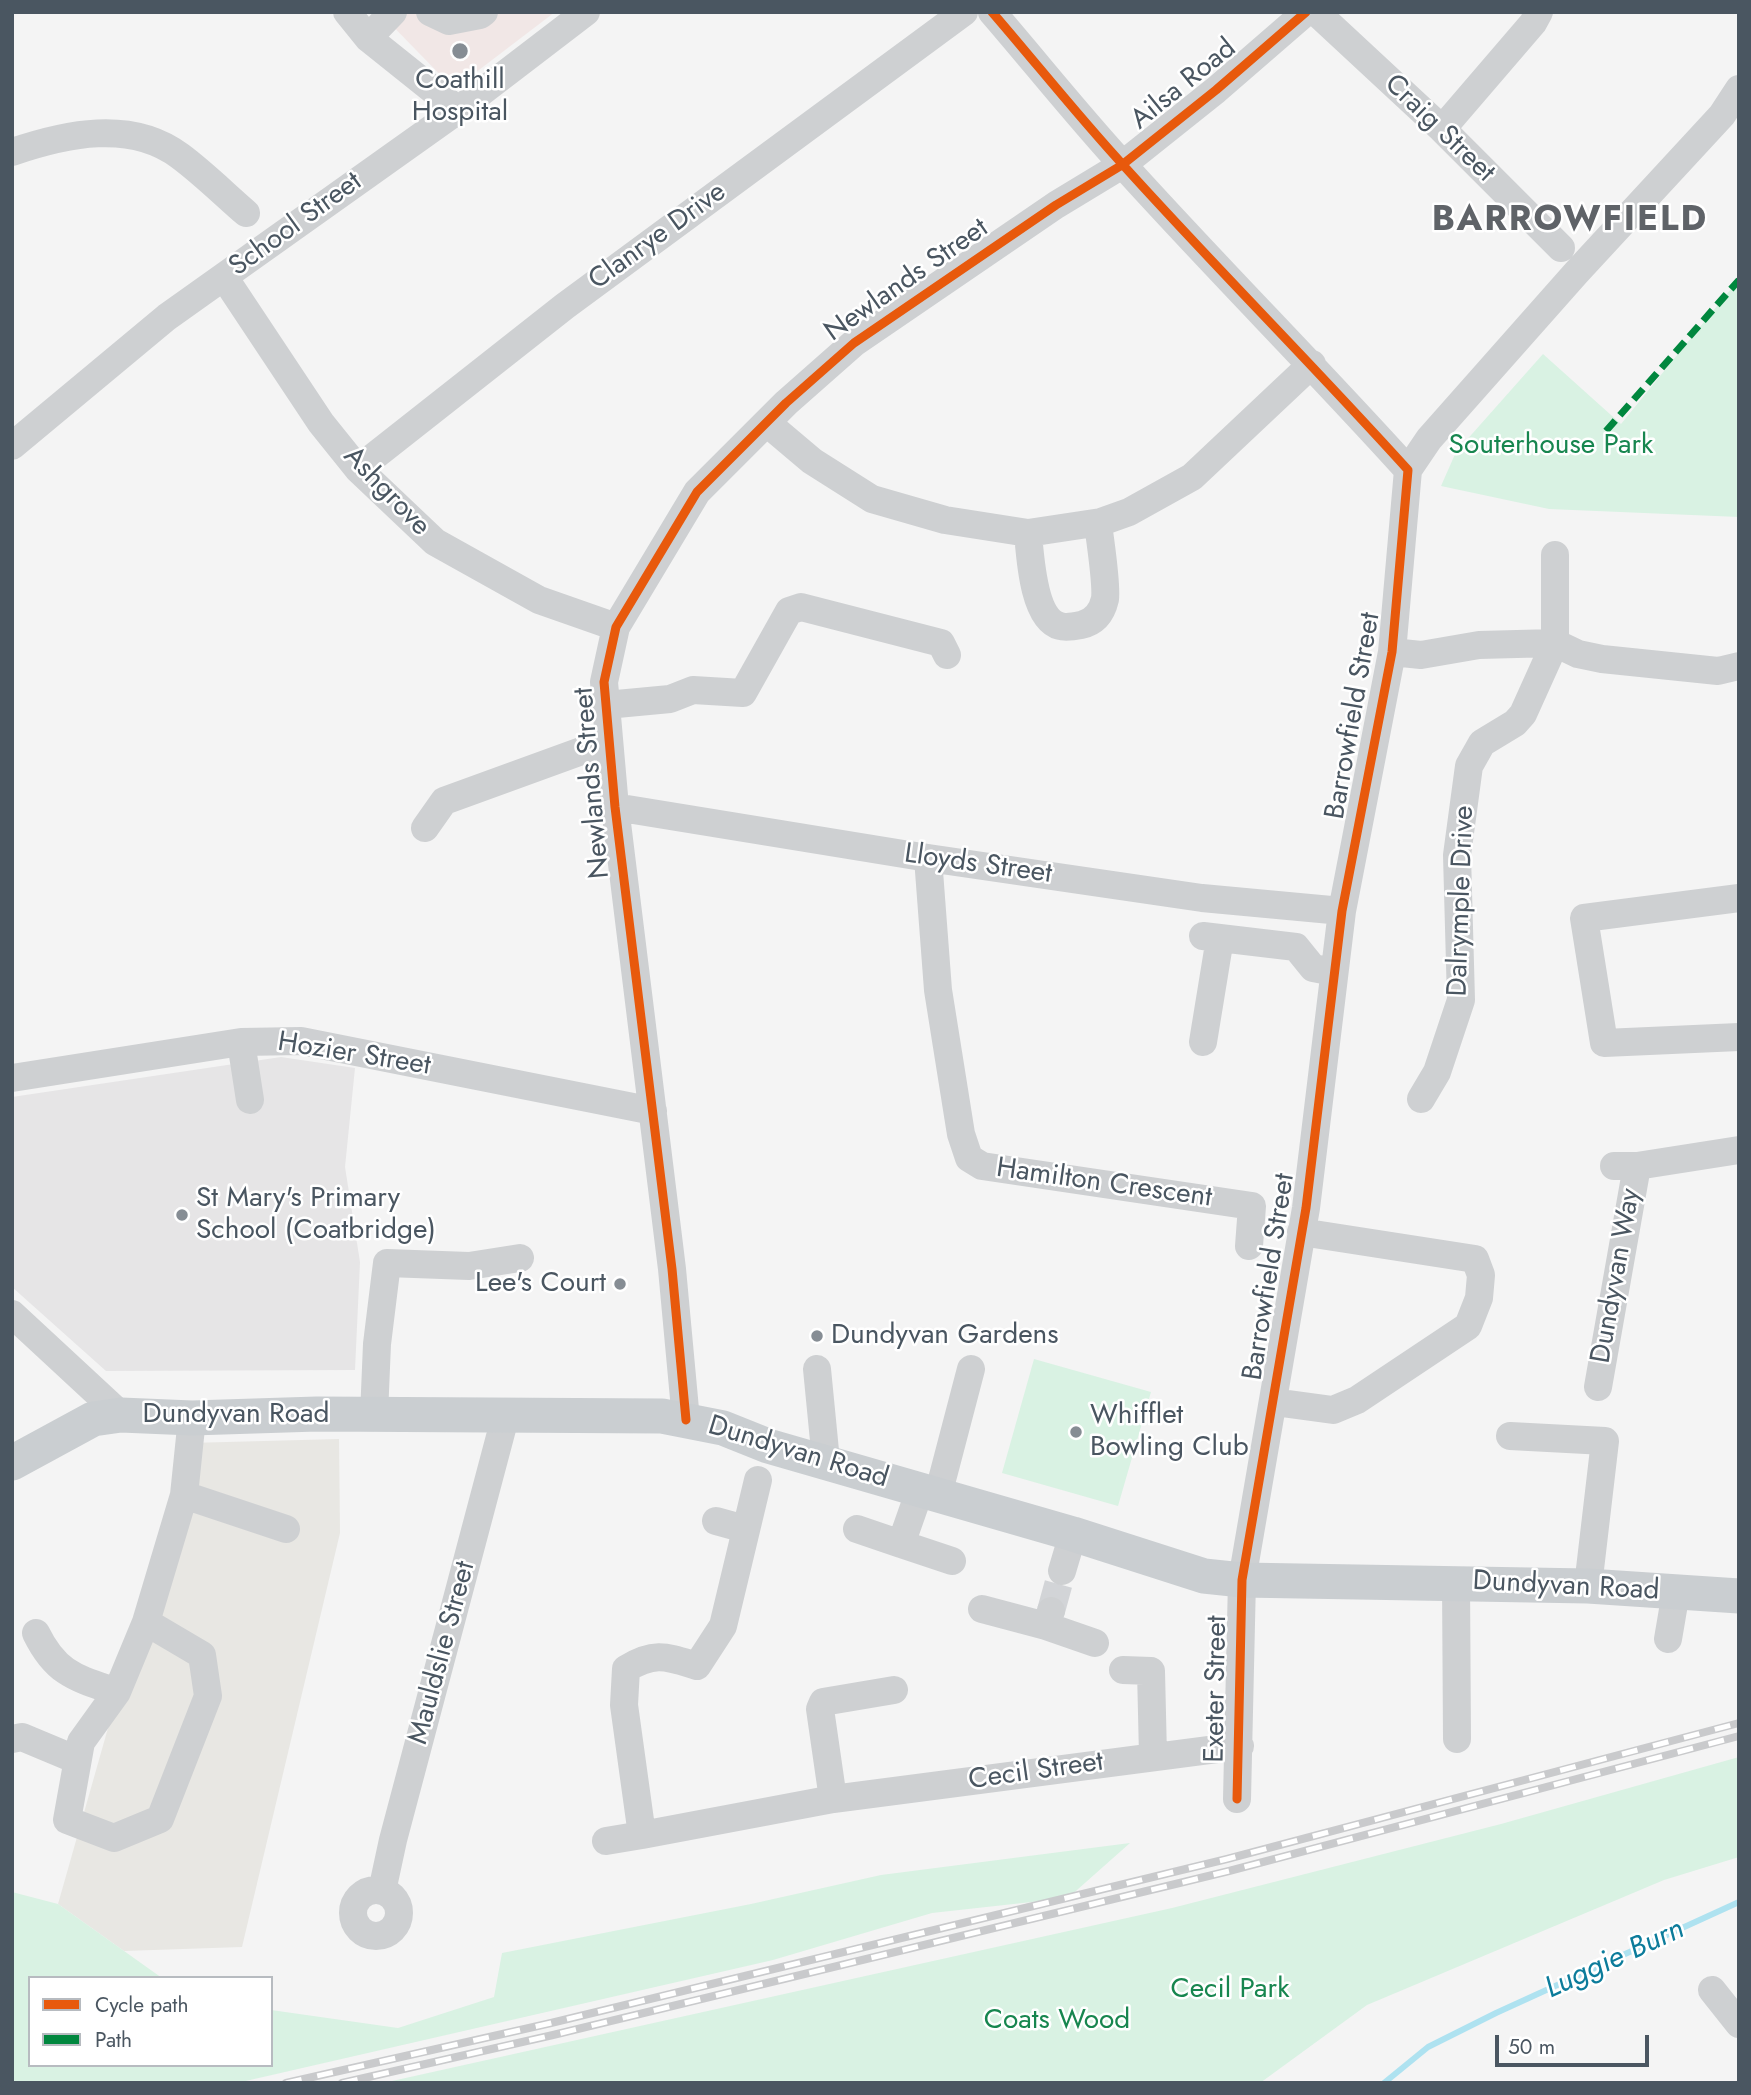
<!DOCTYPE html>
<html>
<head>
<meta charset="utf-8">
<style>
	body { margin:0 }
	#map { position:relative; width:1751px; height:2095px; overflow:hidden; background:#f4f4f4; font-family:Jost,sans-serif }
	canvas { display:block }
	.frame { position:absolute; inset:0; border:14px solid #4a5661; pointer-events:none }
	.legend { position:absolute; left:28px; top:1976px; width:245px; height:91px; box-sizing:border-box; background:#fff; border:2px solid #b7bbc0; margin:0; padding:9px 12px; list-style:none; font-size:21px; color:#4a5661 }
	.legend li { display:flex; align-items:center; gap:14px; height:35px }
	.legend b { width:35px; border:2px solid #b7bbc0 }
	.scale { position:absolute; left:1495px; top:2035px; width:154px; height:32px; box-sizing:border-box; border:4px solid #4a5661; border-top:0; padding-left:9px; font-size:21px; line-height:24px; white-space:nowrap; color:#4a5661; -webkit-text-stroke:5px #fff; paint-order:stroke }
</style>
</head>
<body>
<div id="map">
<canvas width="1751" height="2095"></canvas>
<div class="frame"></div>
<ul class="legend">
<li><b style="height:9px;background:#e8590c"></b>Cycle path</li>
<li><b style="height:9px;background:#00873e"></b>Path</li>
</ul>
<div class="scale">50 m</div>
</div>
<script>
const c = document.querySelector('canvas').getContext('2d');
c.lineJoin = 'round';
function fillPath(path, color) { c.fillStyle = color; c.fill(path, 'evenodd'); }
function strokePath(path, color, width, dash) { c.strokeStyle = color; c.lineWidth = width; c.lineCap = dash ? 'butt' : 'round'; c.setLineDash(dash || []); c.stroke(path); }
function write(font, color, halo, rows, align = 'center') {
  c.font = font + ' Jost,sans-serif'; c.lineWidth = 5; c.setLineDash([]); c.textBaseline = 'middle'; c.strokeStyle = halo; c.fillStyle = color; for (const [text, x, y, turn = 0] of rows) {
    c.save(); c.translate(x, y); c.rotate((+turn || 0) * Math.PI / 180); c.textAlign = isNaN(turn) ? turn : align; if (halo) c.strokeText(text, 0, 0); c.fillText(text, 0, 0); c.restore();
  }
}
fillPath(new Path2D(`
	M 339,1439 L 340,1533 L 242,1947 L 124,1951 L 58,1904 L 189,1443 Z`), '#e8e7e3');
fillPath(new Path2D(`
	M 281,1057 L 355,1068 L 345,1167 L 360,1262 L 355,1370 L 106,1371 L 12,1287 L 12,1097 Z`), '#e6e5e6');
fillPath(new Path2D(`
	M 379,12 L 555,12 L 454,89 Z`), '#f1e7e6');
fillPath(new Path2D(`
	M 1739,279 L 1739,517 L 1549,509 L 1441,486 L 1456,452 L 1543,354 L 1621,424 Z
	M 1034,1359 L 1151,1392 L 1118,1506 L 1002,1473 Z
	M 1739,1757 L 1739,1857 L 1664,1880 L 1367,2005 L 1260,2083 L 383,2083 L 1172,1908 L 1501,1824 Z
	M 1130,1843 L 1068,1898 L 932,1913 L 773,1960 L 237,2083 L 12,2083 L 12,1892 L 58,1904 L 162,1978 L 30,1978 L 30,2065 L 271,2065 L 271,2010 L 398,2028 L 494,1997 L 502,1953 L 751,1904 L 881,1875 Z`), '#d9f2e3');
strokePath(new Path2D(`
	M 1384,2083 L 1428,2047 L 1496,2013 L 1739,1902`), '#aee2f0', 6);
strokePath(new Path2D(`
	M 1051,1611 L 1062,1571`), '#d2d4d7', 28, [28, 14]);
strokePath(new Path2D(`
	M 347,12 L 368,38 L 458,110
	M 430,12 L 449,21 L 480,15 L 484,12
	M 992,12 C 1036,63 1078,116 1124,166 C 1217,269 1315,367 1408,470 L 1392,652 L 1342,911 L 1306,1208 L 1242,1580 L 1237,1799
	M 1316,12 L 1442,129 L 1561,248
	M 368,38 L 393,12
	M 1442,129 L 1533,23 L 1539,12
	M 12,152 C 65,134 131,119 180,156 C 203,173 224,194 246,213
	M 224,277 L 321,423 L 358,469 L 435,542 L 539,600 L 616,627
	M 767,423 L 812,461 L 872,499 L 945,520 L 1028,533 L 1101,522 L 1129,512 L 1192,477 L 1312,364
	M 12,446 L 167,317 L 458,110 L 586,12
	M 358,469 L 565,306 L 964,12
	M 1408,470 L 1429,439 L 1576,273 L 1722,115 L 1739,89
	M 1028,533 C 1030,555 1033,619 1060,626 C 1066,628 1076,626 1081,625 C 1095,622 1102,612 1105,599 C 1107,583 1100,541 1098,523
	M 1392,652 L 1421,655 L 1479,645 L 1555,643 L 1578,654 L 1602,659 L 1718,671 L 1739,666
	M 606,705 L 670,699 L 693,690 L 743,693 L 789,611 L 801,607 L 941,643 L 947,655
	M 615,807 L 928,858 L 1202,898 L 1342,911
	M 425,828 L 444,801 L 609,741
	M 928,858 L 938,990 L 961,1134 L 969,1158 L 982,1166 L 1252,1206 L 1249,1246
	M 1739,898 L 1584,918 L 1604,1043 L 1739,1037
	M 1203,936 L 1296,947 L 1313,968 L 1334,972
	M 241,1042 L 250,1100
	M 1203,1042 L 1220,938
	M 12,1078 L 241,1042 L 301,1041 L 653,1111
	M 1421,1099 L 1437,1072 L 1461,1000 L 1457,855 L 1469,766 L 1482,743 L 1515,723 L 1523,714 L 1555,643 L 1555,555
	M 1614,1166 L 1637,1166 L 1739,1150
	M 12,1314 L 121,1415
	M 817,1369 L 826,1461
	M 1598,1387 L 1637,1166
	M 1274,1402 L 1333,1410 L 1357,1400 L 1468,1326 L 1479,1298 L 1481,1275 L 1475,1259 L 1301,1232
	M 374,1415 L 377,1344 L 387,1263 L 469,1266 L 520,1258
	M 686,1420 L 672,1269 L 615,807 L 604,682 L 616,627 L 697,492 L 786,403 L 854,343 L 1056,205 L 1122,165 L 1216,90 L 1306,12
	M 1510,1436 L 1605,1441 L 1588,1586
	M 758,1480 L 723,1626 L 697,1666 C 667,1657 655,1651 626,1669 L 624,1705 L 642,1835 L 833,1799 L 1240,1746
	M 184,1495 L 286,1529
	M 938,1495 L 971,1369
	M 716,1521 L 745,1529
	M 857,1529 L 901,1544 L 920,1490
	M 901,1544 L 952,1561
	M 1062,1571 L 1073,1534
	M 1456,1582 L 1457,1739
	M 982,1609 L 1046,1626 L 1051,1611
	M 146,1622 L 117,1692 L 81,1742 L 67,1820 L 114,1838 L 160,1819 L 208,1696 L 202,1655 L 146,1622 L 184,1495 L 192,1418
	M 1046,1626 L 1095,1643
	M 36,1633 C 56,1674 76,1678 117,1692
	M 1668,1639 L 1676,1592
	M 1123,1670 L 1151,1671 L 1153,1756
	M 12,1739 L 22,1737 L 77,1760
	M 833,1799 L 820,1709 L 823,1702 L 894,1690
	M 606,1841 L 642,1835
	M353 1913a23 23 0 1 1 46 0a23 23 0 1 1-46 0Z
	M 382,1891 L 393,1840 L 506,1414
	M 1712,1990 L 1739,2024`), '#ced0d2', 28);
strokePath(new Path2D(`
	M 12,1463 L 93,1419 L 121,1415 L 192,1418 L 317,1414 L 662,1416 L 723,1428 L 768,1446 L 1073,1534 L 1204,1576 L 1242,1580 L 1588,1586 L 1739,1596`), '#caced1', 35);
const rail = new Path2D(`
	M 286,2083 L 551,2023 L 1227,1859 L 1739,1723
	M 342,2083 L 553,2035 L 1229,1871 L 1739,1736`);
strokePath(rail, '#c9cacc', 8);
strokePath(rail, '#fff', 5, [16]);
strokePath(new Path2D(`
	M 1606,431 L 1739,280`), '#00873e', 7, [14, 7]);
strokePath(new Path2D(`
	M 992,12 C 1036,63 1078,116 1124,166 C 1217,269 1315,367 1408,470 L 1392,652 L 1342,911 L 1306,1208 L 1242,1580 L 1237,1799
	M 686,1420 L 672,1269 L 615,807 L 604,682 L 616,627 L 697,492 L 786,403 L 854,343 L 1056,205 L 1122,165 L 1216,90 L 1306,12`), '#e8590c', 9);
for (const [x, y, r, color] of [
	[460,51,9,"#868d94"],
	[182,1215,7,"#868d94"],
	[620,1284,7,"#868d94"],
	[817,1336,7,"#868d94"],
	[1076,1432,7,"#868d94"]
]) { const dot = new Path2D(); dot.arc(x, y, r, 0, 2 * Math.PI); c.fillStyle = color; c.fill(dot); strokePath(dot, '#fff', 2.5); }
write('28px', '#4a5661', '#fff', [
	["Coathill",460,81,"center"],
	["Hospital",460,113,"center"],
	["St Mary's Primary",196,1199],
	["School (Coatbridge)",196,1231],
	["Lee's Court",606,1284,"right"],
	["Dundyvan Gardens",831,1336],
	["Whifflet",1090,1416],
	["Bowling Club",1090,1448]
], 'left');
write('28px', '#4a5661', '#fff', [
	["Ailsa Road",1184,85,-39],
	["Craig Street",1439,129,44],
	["School Street",296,225,-36],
	["Clanrye Drive",658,237,-36],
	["Newlands Street",907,281,-35],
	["Ashgrove",386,492,46],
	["Barrowfield Street",1354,716,-80],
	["Newlands Street",593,783,-95],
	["Lloyds Street",978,865,8],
	["Dalrymple Drive",1462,901,-88],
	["Hozier Street",354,1055,9],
	["Hamilton Crescent",1104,1184,8],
	["Dundyvan Way",1617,1276,-80],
	["Barrowfield Street",1270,1277,-81],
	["Dundyvan Road",236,1415],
	["Dundyvan Road",798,1453,17],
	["Dundyvan Road",1566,1587,3],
	["Mauldslie Street",443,1653,-75],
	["Exeter Street",1217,1689,-89],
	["Cecil Street",1036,1772,-8]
]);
write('28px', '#17864f', '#fff', [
	["Souterhouse Park",1551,446],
	["Cecil Park",1230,1990],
	["Coats Wood",1057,2021]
]);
write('italic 30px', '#0c7c9b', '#fff', [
	["Luggie Burn",1615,1960,-25]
]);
c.letterSpacing = '2px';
write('bold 35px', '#5f6368', '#fff', [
	["BARROWFIELD",1570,222]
]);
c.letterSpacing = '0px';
</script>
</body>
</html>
